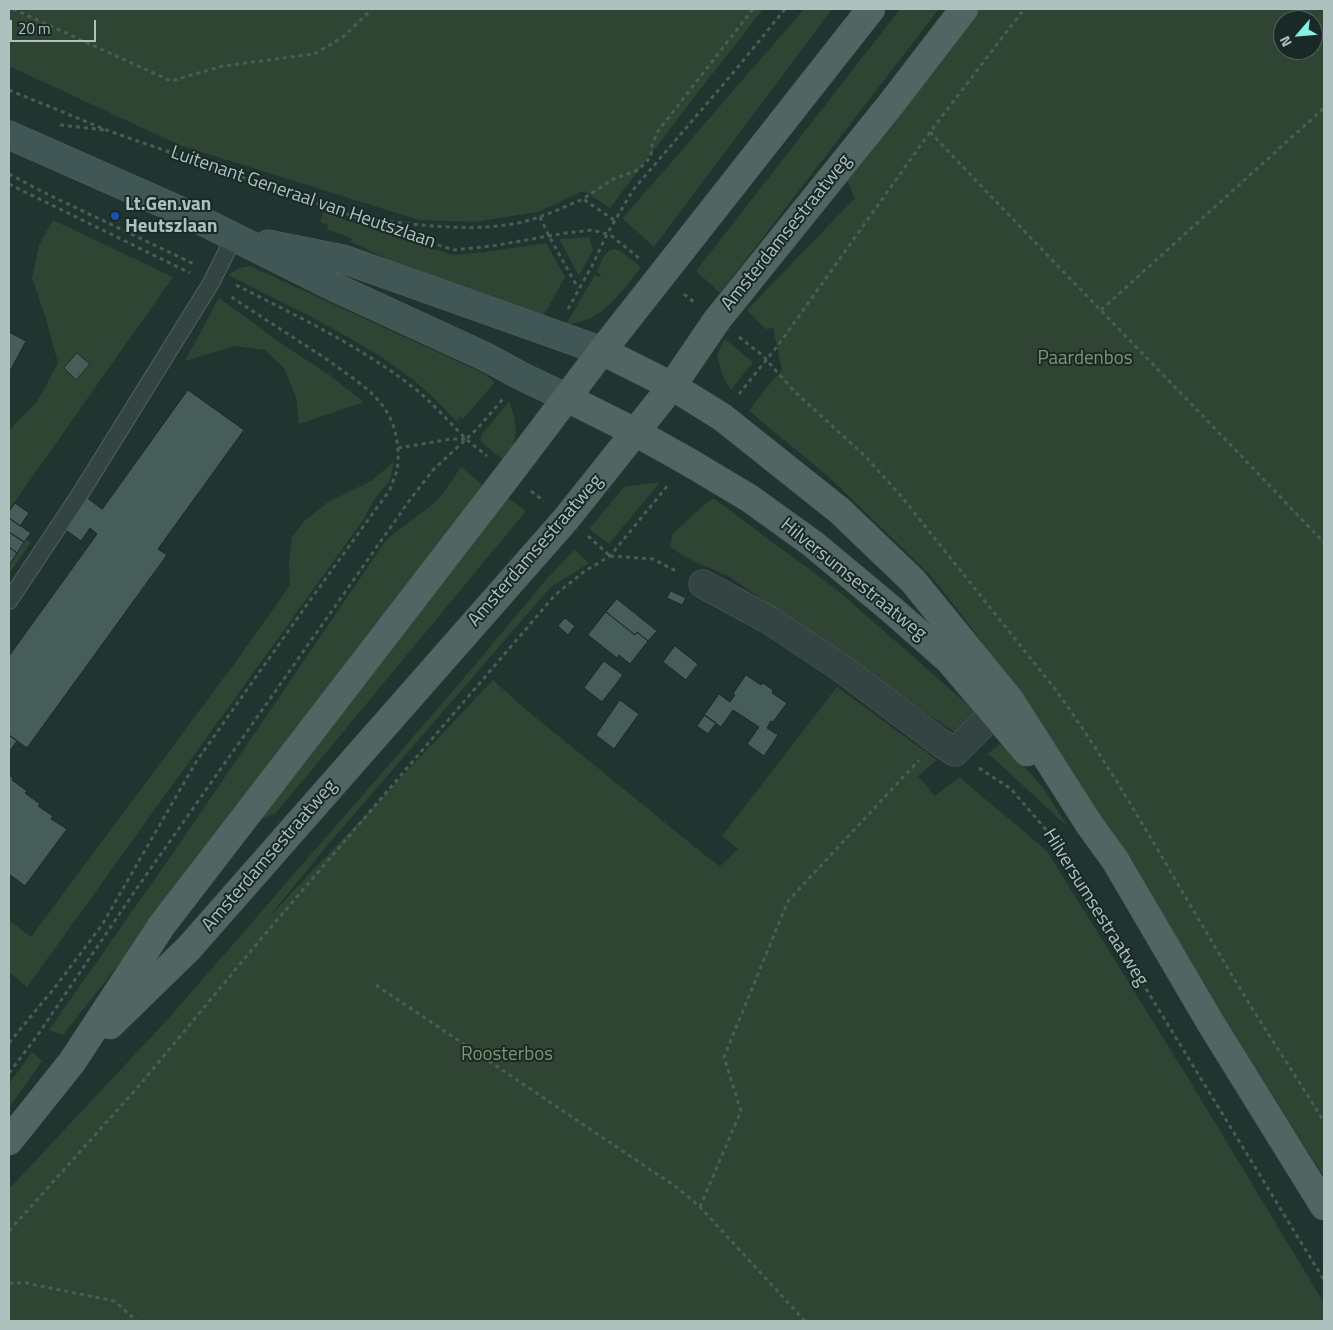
<!DOCTYPE html>
<html>
<head>
<meta charset="utf-8">
<style>
	body { margin:0 }
	#map { position:relative; width:1333px; height:1330px; overflow:hidden; background:#203430; font-family:"Titillium Web",sans-serif }
	canvas { display:block }
	.frame { position:absolute; inset:0; border:10px solid #adc2bf; pointer-events:none }
	.north { position:absolute; left:1273px; top:10px; width:50px; height:50px; box-sizing:border-box; background:#192926; border:1px solid #546663; border-radius:50%; rotate:243deg; font-size:14px; font-weight:700; line-height:20px; text-align:center; color:#adc2bf }
	.north::after { content:''; display:block; margin:auto; width:18px; height:22px; background:#83f1e3; clip-path:polygon(50% 0,100% 100%,50% 72%,0 100%) }
	.scale { position:absolute; left:10px; top:20px; width:86px; height:22px; box-sizing:border-box; border:2px solid #adc2bf; border-top:0; padding-left:6px; font-size:15px; line-height:18px; white-space:nowrap; color:#adc2bf; -webkit-text-stroke:4px #192926; paint-order:stroke }
</style>
</head>
<body>
<div id="map">
<canvas width="1333" height="1330"></canvas>
<div class="frame"></div>
<div class="north">N</div>
<div class="scale">20 m</div>
</div>
<script>
const c = document.querySelector('canvas').getContext('2d');
c.lineJoin = 'round';
function fillPath(path, color) { c.fillStyle = color; c.fill(path, 'evenodd'); }
function strokePath(path, color, width, dash) { c.strokeStyle = color; c.lineWidth = width; c.lineCap = dash ? 'butt' : 'round'; c.setLineDash(dash || []); c.stroke(path); }
function write(font, color, halo, rows, align = 'center') {
  c.font = font + ' "Titillium Web",sans-serif'; c.lineWidth = 4; c.setLineDash([]); c.textBaseline = 'middle'; c.strokeStyle = halo; c.fillStyle = color; for (const [text, x, y, turn = 0] of rows) {
    c.save(); c.translate(x, y); c.rotate((+turn || 0) * Math.PI / 180); c.textAlign = isNaN(turn) ? turn : align; if (halo) c.strokeText(text, 0, 0); c.fillText(text, 0, 0); c.restore();
  }
}
fillPath(new Path2D(`
	M 9,9 L 763,9 L 682,113 L 610,208 L 584,191 L 538,212 L 475,222 L 419,220 L 179,145 L 9,66 Z
	M 804,9 L 832,9 L 654,247 L 624,220 L 623,218 Z
	M 900,9 L 939,9 L 720,293 L 696,271 Z
	M 975,9 L 1324,9 L 1324,1177 L 1069,771 L 971,627 L 931,576 L 831,479 L 749,411 L 767,387 L 782,370 L 773,328 L 765,329 L 747,310 L 855,198 L 846,179 ZM 1283,20 L 1313,20 L 1313,50 L 1283,50 Z
	M 323,212 L 413,243 L 454,255 L 485,252 L 546,243 L 565,277 L 541,320 L 429,279 L 351,242 L 352,240 L 351,238 L 327,229 L 328,225 L 320,222 Z
	M 53,220 L 173,277 L 9,510 L 9,431 L 38,400 L 58,363 L 45,316 L 32,278 L 39,245 Z
	M 589,237 L 593,250 L 579,276 L 559,239 Z
	M 615,249 L 620,251 L 641,267 C 621,292 602,323 566,324 L 595,275 L 600,277 L 601,274 L 597,272 C 601,263 604,250 615,249 Z
	M 250,266 L 483,373 L 495,382 L 463,419 L 460,417 L 456,421 C 444,408 431,394 417,383 C 362,339 291,307 228,275 L 239,268 Z
	M 219,298 L 285,346 L 328,374 L 364,402 L 299,424 L 296,397 L 284,368 L 265,350 L 235,346 L 185,361 Z
	M 725,339 L 753,362 L 731,390 L 724,380 L 717,355 Z
	M 509,402 C 519,425 517,441 507,463 L 481,442 L 482,434 Z
	M 394,462 L 390,480 L 373,501 L 364,519 L 27,987 L 9,972 L 9,920 L 31,937 L 237,660 L 290,585 L 289,562 L 292,537 L 304,521 L 328,502 L 371,481 Z
	M 461,467 L 483,485 L 157,916 L 63,1035 L 49,1030 L 180,843 L 386,540 L 439,499 Z
	M 660,482 L 609,544 L 589,529 L 624,487 Z
	M 506,496 L 526,511 L 276,813 L 259,820 Z
	M 713,498 L 836,589 L 975,711 L 982,719 L 962,737 L 886,686 L 730,577 L 685,557 L 670,547 L 672,535 L 698,510 Z
	M 9,528 L 31,542 L 9,574 Z
	M 574,550 L 589,563 L 550,588 L 331,841 L 267,919 L 493,680 L 524,708 L 706,856 L 720,866 L 738,849 L 722,836 L 837,687 L 937,760 L 918,776 L 935,796 L 959,777 L 1047,851 L 1188,1078 L 1324,1303 L 1324,1321 L 9,1321 L 9,1189 L 168,1019 L 453,691 L 545,581 Z
	M 1003,742 L 1044,789 L 1068,827 L 992,757 L 987,754 Z
	M 32,1052 L 42,1061 L 9,1108 L 9,1084 Z`), '#304433');
const building = new Path2D(`
	M 9,332 L 26,341 L 9,373 Z
	M 77,353 L 90,364 L 76,380 L 64,368 Z
	M 188,390 L 244,430 L 158,549 L 167,555 L 27,748 L 9,735 L 9,656 L 97,534 L 90,528 L 81,541 L 63,528 L 86,497 L 102,509 Z
	M 15,503 L 29,513 L 20,526 L 9,518 L 9,512 Z
	M 9,518 L 31,533 L 24,542 L 9,532 Z
	M 9,532 L 24,542 L 17,553 L 9,547 Z
	M 9,547 L 17,553 L 10,564 L 9,562 Z
	M 671,591 L 686,598 L 682,605 L 667,598 Z
	M 617,599 L 657,631 L 648,641 L 637,632 L 635,635 L 606,612 Z
	M 606,612 L 635,635 L 637,632 L 648,641 L 630,664 L 619,655 L 617,658 L 588,635 Z
	M 565,618 L 575,626 L 568,635 L 558,626 Z
	M 675,646 L 698,664 L 686,680 L 663,662 Z
	M 604,661 L 623,675 L 602,702 L 584,688 Z
	M 746,675 L 761,685 L 763,683 L 773,690 L 772,693 L 787,703 L 773,722 L 771,721 L 767,728 L 778,735 L 764,756 L 747,744 L 759,727 L 733,710 L 721,727 L 704,715 L 719,694 L 730,702 L 735,695 L 733,694 Z
	M 620,700 L 639,714 L 614,749 L 596,735 Z
	M 705,715 L 716,723 L 708,734 L 697,726 Z
	M 9,735 L 17,741 L 9,752 Z
	M 9,775 L 13,778 L 12,780 L 27,791 L 25,793 L 40,804 L 38,806 L 53,816 L 51,819 L 67,829 L 25,886 L 9,874 Z`);
fillPath(building, '#465d5a');
strokePath(building, '#1b2b28', 1);
const service = new Path2D(`
	M 9,601 L 82,491 L 211,283 L 234,237`);
const minor = new Path2D(`
	M 703,584 L 769,620 L 837,665 L 941,743 L 955,752 L 987,720 L 1010,700`);
const secondary = new Path2D(`
	M 9,135 L 192,216 L 332,286 L 486,357 L 521,376 L 567,398
	M 268,244 L 343,259 L 602,351`);
const primary = new Path2D(`
	M 602,351 L 672,386 L 722,417 L 840,511 L 913,581 L 1010,700 L 1089,824 L 1115,860 L 1210,1022 L 1324,1206
	M 567,398 L 635,432 L 687,461 L 749,498 L 813,544 L 891,609 L 949,660 L 1027,752
	M 110,1025 L 189,948 L 566,519 L 672,386 L 717,320 L 891,104 L 964,9
	M 9,1141 L 72,1062 L 162,925 L 509,474 L 602,351 L 871,9`);
strokePath(service, '#516360', 18);
strokePath(minor, '#516360', 29);
strokePath(secondary, '#516360', 29);
strokePath(primary, '#40514e', 29);
strokePath(new Path2D(`
	M 13,9 L 171,81 L 223,66 L 314,54 L 343,37 L 372,9
	M 9,90 L 109,131 L 419,239 L 454,250 L 492,246 L 566,233 L 592,230 L 607,234 L 613,237 L 640,259
	M 60,125 L 104,130
	M 930,132 C 1060,270 1194,405 1324,543
	M 9,174 L 43,192 L 194,264
	M 9,184 L 190,273
	M 540,217 L 549,236 L 578,288
	M 366,219 C 418,224 466,233 518,223 C 541,218 562,208 583,199
	M 614,220 L 583,199 L 613,179 L 638,170 L 651,157 L 652,145 L 658,131 L 753,9
	M 236,285 C 297,316 360,346 414,388 C 433,403 449,422 466,439 C 473,445 480,450 487,456
	M 684,294 L 694,302
	M 568,309 L 593,264 L 607,234 L 633,190 L 733,73 L 785,9
	M 1101,310 L 1324,108
	M 739,337 L 762,355 L 794,391 L 864,455 L 901,496 L 1055,689 C 1116,773 1166,866 1220,955 C 1253,1012 1290,1066 1324,1122
	M 739,394 L 779,344 L 930,132 L 1024,9
	M 398,448 L 451,439 L 466,439
	M 531,491 L 544,501
	M 588,536 L 610,556
	M 610,556 L 653,559 L 678,572
	M 979,768 L 1011,789 L 1055,840 L 1324,1280
	M 376,985 L 679,1189 L 700,1207 L 805,1321
	M 9,1043 L 56,986 L 102,925 L 196,762 L 308,603 L 389,491 C 392,485 394,479 396,473 C 401,456 397,429 388,414 C 376,392 352,378 332,363 C 298,340 264,319 230,296
	M 9,1073 L 37,1036 L 137,888 L 409,501 L 433,470 L 477,429 L 503,399
	M 700,1207 L 741,1111 L 724,1057 L 788,901 L 919,760
	M 9,1231 L 138,1087 L 255,946 L 555,595 L 585,571 L 610,556 L 669,484
	M 9,1283 L 26,1283 L 114,1301 L 137,1321`), '#4a5d53', 3, [4, 4]);
strokePath(service, '#334442', 16);
strokePath(minor, '#334442', 28);
strokePath(secondary, '#415755', 28);
strokePath(primary, '#516562', 28);
for (const [x, y, r, color] of [
	[115,216,5,"#1a4fb4"]
]) { const dot = new Path2D(); dot.arc(x, y, r, 0, 2 * Math.PI); c.fillStyle = color; c.fill(dot); strokePath(dot, '#192926', 2); }
write('19px', '#adc2bf', '#192926', [
	["Luitenant Generaal van Heutszlaan",303,198,19],
	["Amsterdamsestraatweg",787,233,-51],
	["Amsterdamsestraatweg",536,551,-49],
	["Hilversumsestraatweg",853,580,39],
	["Amsterdamsestraatweg",270,856,-49],
	["Hilversumsestraatweg",1095,908,58]
]);
write('bold 19px', '#adc2bf', '#192926', [
	["Lt.Gen.van",125,205],
	["Heutszlaan",125,227]
], 'left');
write('19px', '#82966e', '#192926', [
	["Paardenbos",1085,359],
	["Roosterbos",507,1055]
]);
</script>
</body>
</html>
